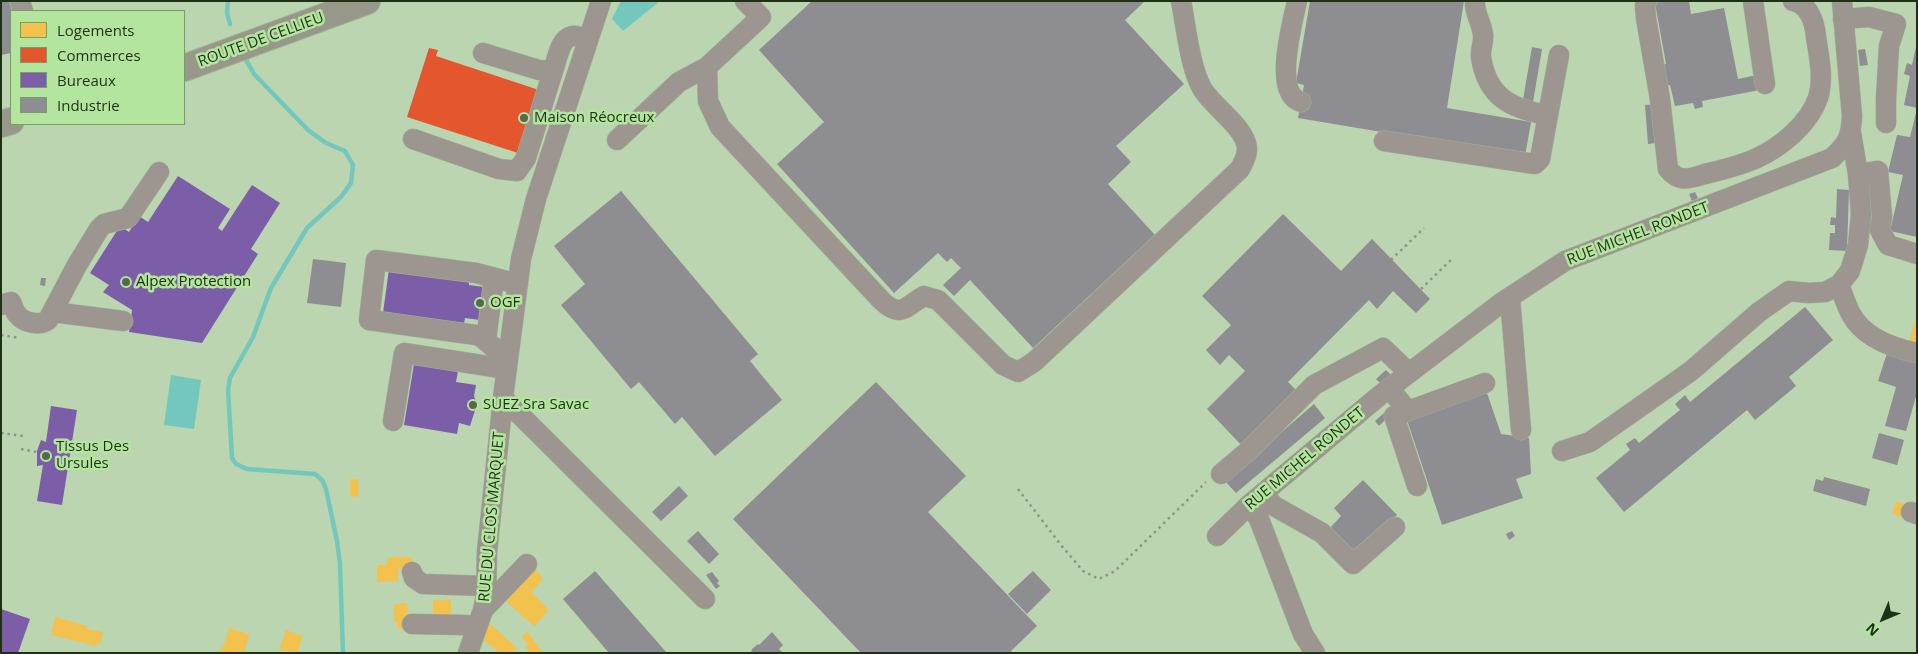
<!DOCTYPE html>
<html>
<head>
<meta charset="utf-8">
<style>
	body { margin:0 }
	#map { position:relative; width:1918px; height:654px; overflow:hidden; background:#bad5af; font-family:"Open Sans",sans-serif }
	canvas { display:block }
	.frame { position:absolute; inset:0; border:2px solid #1e3115; pointer-events:none }
	.legend { position:absolute; left:10px; top:10px; width:175px; height:115px; box-sizing:border-box; background:#b4e59f; border:1px solid #789d68; margin:0; padding:6px 9px; list-style:none; font-size:15px; color:#1e3115 }
	.legend li { display:flex; align-items:center; gap:10px; height:25px }
	.legend b { width:25px; border:1px solid #789d68 }
	.north { position:absolute; left:1858px; top:594px; width:50px; height:50px; -webkit-text-stroke:4px #b4e59f; paint-order:stroke; rotate:225deg; font-size:14px; font-weight:700; line-height:20px; text-align:center; color:#1e3115 }
	.north::after { content:''; display:block; margin:auto; width:18px; height:22px; background:#1e3115; clip-path:polygon(50% 0,100% 100%,50% 72%,0 100%) }
</style>
</head>
<body>
<div id="map">
<canvas width="1918" height="654"></canvas>
<div class="frame"></div>
<ul class="legend">
<li><b style="height:14px;background:#f2c14e"></b>Logements</li>
<li><b style="height:14px;background:#e4572e"></b>Commerces</li>
<li><b style="height:14px;background:#7b5ea7"></b>Bureaux</li>
<li><b style="height:14px;background:#8d8d92"></b>Industrie</li>
</ul>
<div class="north">N</div>
</div>
<script>
const c = document.querySelector('canvas').getContext('2d');
c.lineJoin = 'round';
function fillPath(path, color) { c.fillStyle = color; c.fill(path, 'evenodd'); }
function strokePath(path, color, width, dash) { c.strokeStyle = color; c.lineWidth = width; c.lineCap = dash ? 'butt' : 'round'; c.setLineDash(dash || []); c.stroke(path); }
function write(font, color, halo, rows, align = 'center') {
  c.font = font + ' "Open Sans",sans-serif'; c.lineWidth = 5; c.setLineDash([]); c.textBaseline = 'middle'; c.strokeStyle = halo; c.fillStyle = color; for (const [text, x, y, turn = 0] of rows) {
    c.save(); c.translate(x, y); c.rotate((+turn || 0) * Math.PI / 180); c.textAlign = isNaN(turn) ? turn : align; if (halo) c.strokeText(text, 0, 0); c.fillText(text, 0, 0); c.restore();
  }
}
fillPath(new Path2D(`
	M 621,1 L 660,1 L 623,31 L 612,19 Z
	M 171,375 L 201,380 L 194,429 L 164,425 Z`), '#74c7bd');
fillPath(new Path2D(`
	M 1916,317 L 1917,317 L 1917,347 L 1908,345 Z
	M 350,479 L 358,479 L 358,497 L 350,496 Z
	M 1896,501 L 1909,505 L 1905,518 L 1892,514 Z
	M 388,557 L 412,557 L 412,569 L 398,569 L 398,581 L 377,582 L 377,565 L 387,565 Z
	M 533,566 L 543,579 L 531,592 L 549,610 L 534,626 L 502,598 Z
	M 433,600 L 451,600 L 451,621 L 433,621 Z
	M 407,603 L 409,628 L 397,628 L 397,622 L 394,622 L 394,604 Z
	M 55,617 L 87,626 L 86,629 L 103,632 L 100,644 L 97,643 L 97,646 L 51,635 Z
	M 488,622 L 517,648 L 513,653 L 500,653 L 481,638 Z
	M 229,628 L 249,634 L 244,653 L 219,653 L 221,647 L 223,648 Z
	M 286,630 L 303,636 L 297,653 L 279,650 Z
	M 527,631 L 534,641 L 543,653 L 529,653 L 525,647 L 528,645 L 522,637 Z`), '#f2c14e');
fillPath(new Path2D(`
	M 429,48 L 438,50 L 436,56 L 542,91 L 521,154 L 407,117 Z`), '#e4572e');
fillPath(new Path2D(`
	M 178,176 L 230,209 L 218,228 L 222,231 L 252,185 L 280,203 L 251,249 L 258,254 L 202,343 L 129,332 L 132,310 L 103,292 L 109,285 L 90,273 L 120,226 L 129,232 L 139,216 L 148,222 Z
	M 389,269 L 469,279 L 469,285 L 484,287 L 480,320 L 465,318 L 464,324 L 383,313 Z
	M 414,364 L 458,371 L 456,382 L 476,385 L 474,396 L 477,404 L 470,426 L 459,423 L 457,434 L 404,425 Z
	M 51,406 L 77,410 L 62,505 L 37,501 L 43,465 L 37,466 L 37,451 L 41,440 L 46,442 Z
	M 1,609 L 30,619 L 18,653 L 1,653 Z`), '#7b5ea7');
fillPath(new Path2D(`
	M 1,1 L 9,1 L 12,11 L 11,53 L 1,55 Z
	M 812,1 L 1145,1 L 1125,20 L 1184,84 L 1116,146 L 1131,162 L 1108,184 L 1155,235 L 1033,348 L 970,280 L 954,296 L 943,285 L 961,268 L 951,258 L 947,262 L 938,253 L 894,293 L 777,164 L 824,122 L 759,50 Z
	M 1310,1 L 1464,1 L 1447,108 L 1531,122 L 1525,156 L 1298,118 L 1304,85 L 1296,83 Z
	M 1664,1 L 1689,1 L 1691,14 L 1724,8 L 1738,79 L 1757,75 L 1760,90 L 1702,101 L 1703,107 L 1695,109 L 1693,103 L 1675,106 L 1670,85 L 1664,86 L 1660,65 L 1666,64 L 1655,3 Z
	M 1532,47 L 1542,49 L 1533,102 L 1523,100 Z
	M 1916,47 L 1917,47 L 1917,108 L 1904,105 L 1910,76 L 1904,74 L 1907,63 L 1912,65 Z
	M 1865,49 L 1868,65 L 1860,66 L 1858,50 Z
	M 1660,104 L 1663,142 L 1648,144 L 1645,105 Z
	M 1916,113 L 1917,113 L 1917,237 L 1890,231 L 1903,175 L 1888,172 L 1897,135 L 1910,137 Z
	M 1837,189 L 1849,190 L 1847,251 L 1829,250 L 1830,233 L 1835,233 L 1835,225 L 1830,225 L 1831,217 L 1836,218 Z
	M 621,191 L 758,354 L 750,361 L 782,400 L 715,456 L 682,417 L 675,424 L 639,382 L 631,389 L 561,305 L 585,284 L 554,246 Z
	M 1695,192 L 1698,198 L 1692,201 L 1689,194 Z
	M 1283,214 L 1341,271 L 1372,239 L 1430,299 L 1416,313 L 1393,291 L 1377,309 L 1369,300 L 1288,382 L 1298,392 L 1243,447 L 1207,409 L 1245,371 L 1229,355 L 1220,365 L 1206,350 L 1231,325 L 1202,296 Z
	M 313,259 L 346,263 L 341,307 L 307,303 Z
	M 41,278 L 46,278 L 45,286 L 40,285 Z
	M 1805,307 L 1833,340 L 1789,377 L 1796,386 L 1755,420 L 1747,410 L 1624,512 L 1596,478 L 1630,450 L 1626,444 L 1635,438 L 1639,443 L 1680,410 L 1675,404 L 1685,395 L 1690,402 Z
	M 1887,353 L 1917,361 L 1917,393 L 1906,431 L 1885,426 L 1896,387 L 1878,381 Z
	M 1386,370 L 1391,375 L 1381,384 L 1376,379 Z
	M 876,382 L 966,476 L 928,512 L 1037,626 L 1011,651 L 1012,653 L 861,653 L 733,519 Z
	M 1487,393 L 1501,434 L 1529,438 L 1531,474 L 1516,479 L 1523,498 L 1442,525 L 1407,420 Z
	M 1314,404 L 1325,418 L 1236,493 L 1225,481 Z
	M 1384,413 L 1388,417 L 1379,426 L 1375,421 Z
	M 1879,433 L 1904,440 L 1897,465 L 1872,458 Z
	M 1824,477 L 1870,489 L 1866,506 L 1813,491 L 1816,479 L 1823,481 Z
	M 1363,480 L 1397,515 L 1354,555 L 1329,529 L 1341,516 L 1334,508 Z
	M 679,486 L 688,496 L 661,521 L 652,512 Z
	M 698,531 L 719,554 L 709,564 L 687,541 Z
	M 1512,531 L 1515,536 L 1509,540 L 1506,534 Z
	M 595,571 L 667,653 L 609,653 L 563,599 Z
	M 1033,571 L 1051,590 L 1027,614 L 1008,594 Z
	M 712,572 L 719,581 L 717,583 L 720,586 L 716,589 L 706,575 Z
	M 772,632 L 783,645 L 779,649 L 783,653 L 751,653 L 752,649 L 758,644 L 759,645 Z`), '#8d8d92');
strokePath(new Path2D(`
	M 228,1 L 227,13 L 230,24
	M 245,58 L 254,74 L 308,130 L 326,143 L 345,151 L 353,165 L 351,183 L 341,197 L 307,228 L 271,288 L 253,337 L 230,378 L 228,390 L 232,458 L 236,464 L 247,469 L 315,474 L 322,480 L 326,489 L 337,541 L 340,564 L 343,653`), '#74c7bd', 4.5);
const minor = new Path2D(`
	M 20,1 L 23,11
	M 1297,1 C 1293,22 1272,93 1301,102
	M 1475,1 C 1474,13 1482,23 1483,35 C 1484,42 1480,50 1481,57 C 1487,97 1511,109 1548,115 L 1559,55
	M 1647,1 L 1645,6 L 1646,18 L 1660,99 L 1668,169 C 1681,185 1692,177 1709,173 C 1725,169 1742,165 1757,158 C 1781,147 1809,124 1818,98 C 1824,79 1819,56 1816,37 C 1815,23 1809,4 1793,1
	M 1753,1 L 1765,84
	M 1843,19 L 1869,17 L 1896,24 L 1889,46 L 1886,99 L 1886,123
	M 483,53 L 539,70 L 553,71 C 557,61 559,39 572,36 C 577,35 583,38 588,40
	M 707,67 L 708,101 L 720,127 L 882,301 C 901,319 906,306 924,296 L 938,300 L 1003,365 L 1018,372 L 1034,362 L 1240,169 C 1244,161 1249,153 1246,143 C 1240,124 1215,108 1203,90 C 1190,69 1186,26 1181,1
	M 413,139 L 499,169 L 517,171 L 526,158 L 553,71
	M 617,140 L 679,82 L 707,67 L 761,17 L 745,1
	M 1384,141 L 1535,164 L 1540,159 L 1548,115
	M 1858,174 L 1878,171 L 1882,216 L 1880,230 L 1888,245 L 1917,254
	M 1839,285 C 1843,294 1846,305 1851,314 C 1863,337 1893,348 1917,353
	M 1510,298 L 1521,430
	M 1,305 L 11,302 C 13,306 14,311 17,314 C 23,323 40,326 48,320 L 77,265 L 99,229 L 104,224 L 128,218 L 159,172
	M 53,312 L 123,321
	M 486,340 L 494,278
	M 509,352 L 497,350 L 481,337 L 476,335 L 369,320 L 376,260 L 476,273 L 518,284
	M 1389,388 L 1408,411 L 1485,383
	M 503,398 L 705,599
	M 1408,411 L 1394,416 L 1417,486
	M 393,421 L 404,353 L 507,369
	M 1562,451 L 1590,442 L 1691,371 L 1759,312 L 1789,291 L 1809,293 L 1825,292 L 1839,285 L 1850,271 L 1858,245 L 1861,214 L 1858,174 L 1851,133
	M 1221,474 L 1247,452 L 1314,385 L 1383,348 L 1409,373
	M 1263,493 L 1274,506 L 1322,533 L 1353,564 L 1395,527
	M 1250,504 L 1259,519 L 1303,634 L 1315,653
	M 1911,512 L 1917,514
	M 1217,536 L 1250,504 L 1379,396 L 1501,303 L 1565,261 L 1832,158 C 1848,143 1851,137 1852,116 L 1842,1
	M 412,572 L 414,578 L 423,584 L 486,586
	M 483,610 L 527,564
	M 412,624 L 464,625 L 477,627
	M 468,653 L 483,610 L 486,596 L 487,552 L 503,398 L 521,259 L 536,199 L 601,1`);
const major = new Path2D(`
	M 184,68 L 367,1
	M 1,124 L 11,121`);
strokePath(minor, '#a0b497', 21);
strokePath(major, '#a0b497', 28);
strokePath(new Path2D(`
	M 1391,260 L 1424,228
	M 1421,289 L 1452,259
	M 1,335 L 20,338
	M 1,433 L 23,436
	M 21,449 L 37,452
	M 1018,489 L 1061,545 L 1083,571 L 1099,579 L 1115,571 L 1206,482`), '#919386', 2.5, [2.5, 4]);
strokePath(minor, '#9d9690', 20);
strokePath(major, '#98988a', 26);
for (const [x, y, r, color] of [
	[524,118,5,"#556a4b"],
	[126,282,5,"#556a4b"],
	[480,303,5,"#556a4b"],
	[473,405,5,"#556a4b"],
	[46,456,5,"#556a4b"]
]) { const dot = new Path2D(); dot.arc(x, y, r, 0, 2 * Math.PI); c.fillStyle = color; c.fill(dot); strokePath(dot, '#b4e59f', 2); }
write('15px', '#1e3115', '#b4e59f', [
	["ROUTE DE CELLIEU",261,40,-20],
	["RUE MICHEL RONDET",1638,234,-21],
	["RUE MICHEL RONDET",1305,459,-40],
	["RUE DU CLOS MARQUET",492,517,-85]
]);
write('15px', '#1e3115', '#b4e59f', [
	["Maison Réocreux",534,118],
	["Alpex Protection",136,282],
	["OGF",490,303],
	["SUEZ Sra Savac",483,405],
	["Tissus Des",56,447],
	["Ursules",56,464]
], 'left');
</script>
</body>
</html>
